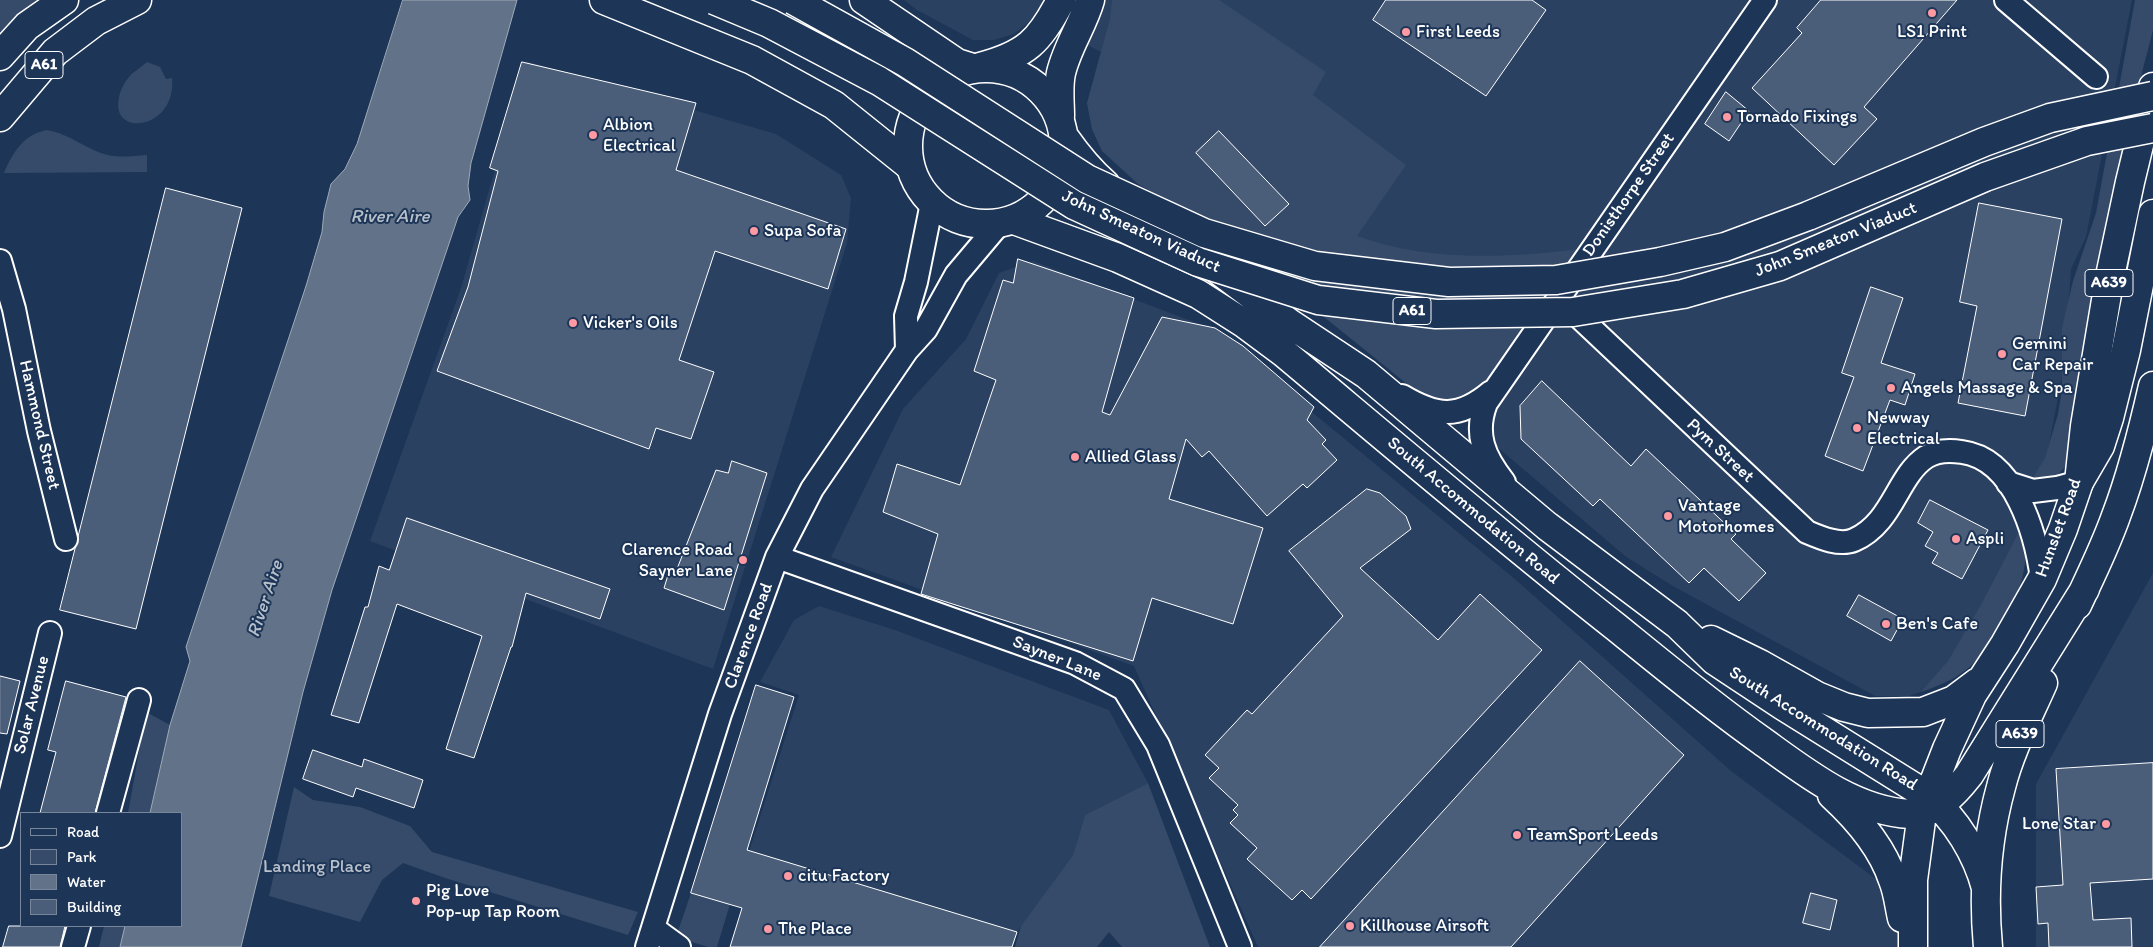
<!DOCTYPE html>
<html>
<head>
<meta charset="utf-8">
<style>
	body { margin:0 }
	#map { position:relative; width:2153px; height:947px; overflow:hidden; background:#1d3557; font-family:Itim,sans-serif }
	canvas { display:block }
	.legend { position:absolute; left:20px; top:812px; width:162px; height:115px; box-sizing:border-box; background:#1d3557; border:1px solid #77869a; margin:0; padding:6px 9px; list-style:none; font-size:15px; color:#fff }
	.legend li { display:flex; align-items:center; gap:10px; height:25px }
	.legend b { width:25px; border:1px solid #77869a }
</style>
</head>
<body>
<div id="map">
<canvas width="2153" height="947"></canvas>
<ul class="legend">
<li><b style="height:6px;background:#1d3557"></b>Road</li>
<li><b style="height:14px;background:#364b69"></b>Park</li>
<li><b style="height:14px;background:#617289"></b>Water</li>
<li><b style="height:14px;background:#4a5d79"></b>Building</li>
</ul>
</div>
<script>
const c = document.querySelector('canvas').getContext('2d');
c.lineJoin = 'round';
function fillPath(path, color) { c.fillStyle = color; c.fill(path, 'evenodd'); }
function strokePath(path, color, width, dash) { c.strokeStyle = color; c.lineWidth = width; c.lineCap = dash ? 'butt' : 'round'; c.setLineDash(dash || []); c.stroke(path); }
function write(font, color, halo, rows, align = 'center') {
  c.font = font + ' Itim,sans-serif'; c.lineWidth = 4; c.setLineDash([]); c.textBaseline = 'middle'; c.strokeStyle = halo; c.fillStyle = color; for (const [text, x, y, turn = 0] of rows) {
    c.save(); c.translate(x, y); c.rotate((+turn || 0) * Math.PI / 180); c.textAlign = isNaN(turn) ? turn : align; if (halo) c.strokeText(text, 0, 0); c.fillText(text, 0, 0); c.restore();
  }
}
fillPath(new Path2D(`
	M 904,0 L 2132,0 L 2086,237 L 2071,269 L 2065,361 L 2042,481 L 2015,505 L 2025,561 L 2021,586 L 1995,634 L 1977,660 L 1955,678 L 1935,687 L 1906,697 L 1875,696 L 1671,585 L 1625,556 L 1414,376 L 1291,281 L 1102,151 L 1092,129 L 1087,103 L 1101,52 L 1034,18 L 1014,34 L 994,40 L 973,40 L 917,10 Z
	M 526,61 L 776,134 L 841,175 L 851,198 L 847,243 L 713,669 L 370,541 L 461,288 Z
	M 1033,261 L 1210,328 L 1516,580 L 1731,771 L 1896,894 L 1902,947 L 1258,947 L 1134,666 L 831,557 L 903,409 L 966,339 L 999,273 Z
	M 2153,573 L 2153,947 L 2036,947 L 2036,784 Z
	M 819,606 L 895,630 L 1109,710 L 1148,783 L 1085,815 L 1073,855 L 1017,932 L 1012,947 L 880,947 L 733,902 L 799,695 L 760,682 L 794,620 Z`), '#2a4161');
fillPath(new Path2D(`
	M 0,0 L 36,0 L 0,32 Z
	M 1112,0 L 1219,0 L 1326,72 L 1313,95 L 1406,165 L 1357,236 C 1428,262 1505,258 1579,249 L 1480,403 L 1433,405 L 1214,228 L 1138,184 L 1102,151 L 1092,129 L 1087,103 L 1110,19 Z
	M 2135,0 L 2153,0 L 2153,30 L 2118,165 L 2065,467 L 2053,480 L 2042,483 L 2032,479 L 2045,458 L 2058,414 L 2062,390 L 2062,328 L 2073,281 L 2096,213 Z
	M 147,62 L 160,67 L 166,79 L 172,78 C 177,130 110,138 119,98 C 120,91 124,83 129,77 C 134,71 142,67 147,62 Z
	M 47,130 C 70,134 87,150 108,155 C 121,158 134,156 147,155 L 147,172 L 4,173 C 13,152 24,134 47,130 Z
	M 2021,528 C 2032,567 2020,588 2002,622 C 1995,634 1987,650 1977,660 C 1962,676 1941,685 1921,692 L 1948,661 L 1982,603 Z
	M 146,712 L 170,725 L 150,813 L 128,813 Z
	M 1148,783 L 1210,947 L 1122,947 L 1109,932 L 1097,947 L 1015,947 L 1021,926 L 1073,855 L 1085,815 Z
	M 294,787 L 313,800 L 360,807 L 410,826 L 432,852 L 638,912 L 628,935 L 445,878 L 403,863 L 382,880 L 360,922 L 269,896 Z
	M 691,893 L 730,904 L 717,947 L 708,947 L 676,937 Z
	M 104,926 L 125,926 L 120,947 L 99,947 Z`), '#364b69');
const water = new Path2D(`
	M 403,0 L 517,0 L 471,163 L 468,186 L 470,200 L 458,217 L 332,590 L 303,692 L 241,947 L 120,947 L 125,926 L 181,926 L 181,813 L 150,813 L 170,725 L 190,661 L 186,647 L 306,286 L 322,232 L 324,212 L 331,184 L 345,169 L 357,144 Z`);
fillPath(water, '#617289');
strokePath(water, '#a0aab8', 1);
const building = new Path2D(`
	M 1386,0 L 1532,0 L 1546,10 L 1486,96 L 1373,20 Z
	M 1821,0 L 1957,0 L 1864,107 L 1877,119 L 1834,165 L 1752,88 L 1802,33 L 1797,28 Z
	M 522,62 L 696,103 L 676,170 L 846,229 L 828,289 L 715,251 L 679,360 L 714,372 L 691,439 L 656,428 L 649,449 L 437,371 L 468,287 L 498,171 L 490,168 Z
	M 1726,92 L 1749,111 L 1729,141 L 1705,124 Z
	M 1219,131 L 1289,204 L 1265,226 L 1196,153 Z
	M 166,188 L 242,208 L 136,629 L 60,610 Z
	M 1979,203 L 2062,219 L 2025,416 L 1958,403 L 1977,306 L 1960,302 Z
	M 1018,259 L 1134,298 L 1102,412 L 1110,415 L 1162,317 L 1215,328 L 1243,346 L 1314,407 L 1307,420 L 1326,440 L 1322,444 L 1337,460 L 1307,488 L 1303,484 L 1267,516 L 1209,451 L 1202,457 L 1186,439 L 1169,499 L 1263,528 L 1233,624 L 1152,598 L 1133,661 L 921,594 L 938,534 L 883,512 L 897,464 L 960,485 L 996,380 L 974,371 L 1003,280 L 1013,283 Z
	M 1871,287 L 1903,298 L 1881,363 L 1915,374 L 1905,405 L 1890,400 L 1863,471 L 1825,456 L 1854,377 L 1842,373 Z
	M 1542,381 L 1631,466 L 1646,449 L 1736,534 L 1731,539 L 1766,573 L 1739,601 L 1704,568 L 1689,583 L 1600,499 L 1593,506 L 1521,439 L 1520,406 Z
	M 732,461 L 767,473 L 724,610 L 664,588 L 669,572 L 675,574 L 716,470 L 728,473 Z
	M 1367,489 L 1380,493 L 1406,516 L 1411,529 L 1360,568 L 1438,640 L 1480,594 L 1542,650 L 1311,899 L 1302,890 L 1292,900 L 1247,859 L 1257,848 L 1230,823 L 1238,815 L 1233,810 L 1238,805 L 1209,778 L 1219,768 L 1205,755 L 1247,710 L 1252,714 L 1343,616 L 1289,551 Z
	M 1930,500 L 1988,530 L 1962,579 L 1932,563 L 1938,553 L 1925,546 L 1933,532 L 1918,523 Z
	M 407,518 L 610,589 L 600,619 L 526,593 L 512,647 L 511,647 L 474,758 L 446,749 L 482,636 L 397,604 L 359,723 L 331,715 L 365,607 L 368,607 L 379,566 L 389,570 Z
	M 1859,595 L 1903,619 L 1891,641 L 1847,616 Z
	M 1580,661 L 1684,755 L 1511,947 L 1320,947 Z
	M 0,676 L 20,681 L 7,734 L 0,733 Z
	M 66,681 L 126,697 L 95,813 L 40,813 L 56,752 L 48,750 Z
	M 756,685 L 794,697 L 747,850 L 1017,932 L 1012,947 L 730,947 L 742,908 L 691,893 Z
	M 313,750 L 362,767 L 364,759 L 423,780 L 414,808 L 356,788 L 353,797 L 303,779 Z
	M 2153,763 L 2153,879 L 2090,883 L 2093,920 L 2131,918 L 2132,947 L 2049,947 L 2048,923 L 2038,924 L 2036,887 L 2063,885 L 2056,769 Z
	M 1811,893 L 1837,900 L 1830,930 L 1803,923 Z
	M 9,926 L 65,926 L 60,947 L 3,947 Z`);
fillPath(building, '#4a5d79');
strokePath(building, '#fff', 1);
const street = new Path2D(`
	M 2006,0 L 2096,77
	M 0,261 L 14,309 L 39,431 L 66,539
	M 1558,297 L 1807,532 C 1821,538 1840,546 1854,540 C 1893,523 1897,476 1926,457 C 1937,450 1949,450 1962,452 C 2015,459 2036,534 2042,579
	M 907,350 L 906,316 L 916,282 L 932,203
	M 1402,396 C 1437,417 1459,419 1491,392
	M 1504,482 C 1484,457 1474,434 1486,403 L 1765,0
	M 2008,483 L 2033,491 L 2057,488 L 2079,482
	M 777,557 L 1075,663 L 1124,689 L 1158,745 L 1240,947
	M 108,813 L 139,700
	M 0,836 L 50,633
	M 653,928 L 679,947
	M 73,947 L 79,926
	M 647,947 L 720,714 L 777,557 L 812,489 L 907,350 L 926,329 L 956,275 L 999,224`);
const secondary = new Path2D(`
	M 980,67 C 1026,55 1040,41 1061,0
	M 1060,116 C 1060,103 1058,86 1061,73 C 1067,47 1083,25 1090,0`);
const primary = new Path2D(`
	M908 146a78 78 0 1 1 156 0a78 78 0 1 1-156 0Z
	M 1065,138 C 1077,155 1089,170 1105,184
	M 1137,209 L 1289,323 L 1366,374 L 1547,526 L 1677,624 L 1714,660 L 1782,705 L 1928,796 C 1956,819 1977,854 1986,888
	M 1014,220 L 1118,258 L 1198,294 L 1245,324 L 1284,353 C 1394,445 1503,538 1616,627 C 1664,666 1711,705 1762,741 C 1805,772 1854,811 1910,814 C 1935,815 1955,793 1969,775 L 2085,589
	M 2077,605 C 2091,575 2105,547 2116,516 C 2132,474 2143,430 2153,386
	M 1711,640 L 1760,664 L 1817,696 L 1844,707 L 1868,713 L 1923,712 L 1954,700 L 1978,682
	M 1832,795 C 1857,818 1882,847 1893,880 C 1898,892 1899,905 1902,918
	M 1913,947 L 1913,880 L 1922,813 L 1947,749 L 1972,695 L 2005,644 L 2042,579 L 2063,529 L 2079,482 L 2085,426 L 2110,276 L 2130,182 L 2153,87
	M 1988,947 C 1983,894 1987,838 2001,787 C 2010,751 2028,717 2043,683`);
const highway = new Path2D(`
	M 604,0 L 752,60 L 834,105 L 910,166
	M 864,0 L 957,63 L 973,68
	M 0,56 L 27,26 L 64,0
	M 0,117 L 55,52 L 96,21 L 137,0
	M 2079,482 L 2100,446 L 2109,418 L 2126,350 L 2153,214`);
strokePath(street, '#fff', 26);
strokePath(secondary, '#fff', 31);
strokePath(primary, '#fff', 31);
strokePath(highway, '#fff', 31);
strokePath(street, '#1d3557', 22);
strokePath(secondary, '#1d3557', 28);
strokePath(primary, '#1d3557', 28);
strokePath(highway, '#1d3557', 28);
const highwayBridge = new Path2D(`
	M 714,0 L 769,23 L 879,81 L 1074,205 L 1198,262 L 1318,300 L 1436,314 L 1573,312 L 1683,294 L 1780,266 L 1985,177 L 2087,141 L 2153,128
	M 793,0 L 905,62 L 1087,179 L 1204,233 L 1315,266 L 1449,282 L 1556,280 L 1660,262 L 1725,247 L 1808,216 L 1984,142 L 2050,118 L 2153,96`);
strokePath(highwayBridge, '#fff', 31, []);
strokePath(highwayBridge, '#1d3557', 28);
for (const [x, y, r, color] of [
	[1932,13,5,"#ff9aa2"],
	[1406,32,5,"#ff9aa2"],
	[1727,117,5,"#ff9aa2"],
	[593,135,5,"#ff9aa2"],
	[754,231,5,"#ff9aa2"],
	[573,323,5,"#ff9aa2"],
	[2002,354,5,"#ff9aa2"],
	[1891,388,5,"#ff9aa2"],
	[1857,428,5,"#ff9aa2"],
	[1075,457,5,"#ff9aa2"],
	[1668,516,5,"#ff9aa2"],
	[1956,539,5,"#ff9aa2"],
	[743,560,5,"#ff9aa2"],
	[1886,624,5,"#ff9aa2"],
	[2106,824,5,"#ff9aa2"],
	[1517,835,5,"#ff9aa2"],
	[788,876,5,"#ff9aa2"],
	[416,901,5,"#ff9aa2"],
	[1350,926,5,"#ff9aa2"],
	[768,929,5,"#ff9aa2"]
]) { const dot = new Path2D(); dot.arc(x, y, r, 0, 2 * Math.PI); c.fillStyle = color; c.fill(dot); strokePath(dot, '#1d3557', 2); }
for (const [x, y, w] of [
	[44,65,38],
	[2109,283,48],
	[1412,311,38],
	[2020,734,48]
]) { const box = new Path2D(); box.roundRect(x - w / 2, y - 13.5, w, 27, 4); c.fillStyle = '#1d3557'; c.fill(box); strokePath(box, '#fff', 1); }
write('bold 16px', '#fff', null, [
	["A61",44,65],
	["A639",2109,283],
	["A61",1412,311],
	["A639",2020,734]
]);
write('18px', '#fff', '#1d3557', [
	["First Leeds",1416,32],
	["LS1 Print",1932,32,"center"],
	["Tornado Fixings",1737,117],
	["Albion",603,125],
	["Electrical",603,146],
	["Supa Sofa",764,231],
	["Vicker's Oils",583,323],
	["Gemini",2012,344],
	["Car Repair",2012,365],
	["Angels Massage & Spa",1901,388],
	["Newway",1867,418],
	["Electrical",1867,439],
	["Allied Glass",1085,457],
	["Vantage",1678,506],
	["Motorhomes",1678,527],
	["Aspli",1966,539],
	["Clarence Road",733,550,"right"],
	["Sayner Lane",733,571,"right"],
	["Ben's Cafe",1896,624],
	["Lone Star",2096,824,"right"],
	["TeamSport Leeds",1527,835],
	["citu Factory",798,876],
	["Pig Love",426,891],
	["Pop-up Tap Room",426,912],
	["Killhouse Airsoft",1360,926],
	["The Place",778,929]
], 'left');
write('18px', '#fff', '#1d3557', [
	["Donisthorpe Street",1629,195,-55],
	["John Smeaton Viaduct",1141,232,25],
	["John Smeaton Viaduct",1836,240,-22],
	["Hammond Street",39,425,77],
	["Pym Street",1720,451,43],
	["South Accommodation Road",1473,511,40],
	["Hunslet Road",2059,528,-70],
	["Clarence Road",749,636,-70],
	["Sayner Lane",1057,659,22],
	["Solar Avenue",32,705,-76],
	["South Accommodation Road",1823,729,32]
]);
write('18px', '#b9c0ca', '#1d3557', [
	["Landing Place",317,867]
]);
write('italic 19px', '#b8c0ca', '#1d3557', [
	["River Aire",390,217],
	["River Aire",266,599,-72]
]);
</script>
</body>
</html>
